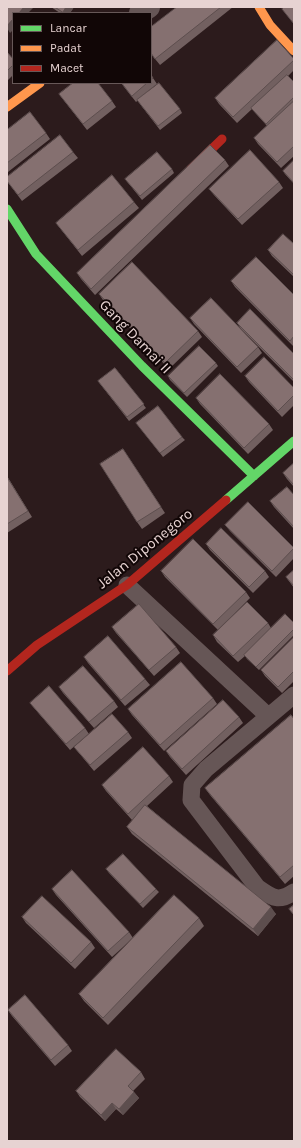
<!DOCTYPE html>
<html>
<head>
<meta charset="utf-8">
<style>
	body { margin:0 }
	#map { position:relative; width:301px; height:1148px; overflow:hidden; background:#2c1b1c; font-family:Karla,sans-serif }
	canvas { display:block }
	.frame { position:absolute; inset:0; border:8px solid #e7d3d2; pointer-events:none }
	.legend { position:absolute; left:12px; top:12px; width:140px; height:72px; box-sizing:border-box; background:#110606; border:1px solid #675858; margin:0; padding:5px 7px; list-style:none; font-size:12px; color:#e7d3d2 }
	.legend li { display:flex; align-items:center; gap:8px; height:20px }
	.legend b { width:20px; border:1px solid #675858 }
</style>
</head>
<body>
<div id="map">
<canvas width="301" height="1148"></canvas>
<div class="frame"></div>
<ul class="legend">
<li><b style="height:5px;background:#63d668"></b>Lancar</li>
<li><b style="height:5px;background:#ff974d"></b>Padat</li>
<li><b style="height:5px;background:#b3261e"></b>Macet</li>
</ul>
</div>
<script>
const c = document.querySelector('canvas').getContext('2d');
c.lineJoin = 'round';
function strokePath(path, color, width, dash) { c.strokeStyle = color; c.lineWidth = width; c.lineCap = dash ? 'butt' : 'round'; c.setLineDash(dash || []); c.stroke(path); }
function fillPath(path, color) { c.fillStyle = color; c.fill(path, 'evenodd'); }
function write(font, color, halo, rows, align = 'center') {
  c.font = font + ' Karla,sans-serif'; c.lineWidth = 4; c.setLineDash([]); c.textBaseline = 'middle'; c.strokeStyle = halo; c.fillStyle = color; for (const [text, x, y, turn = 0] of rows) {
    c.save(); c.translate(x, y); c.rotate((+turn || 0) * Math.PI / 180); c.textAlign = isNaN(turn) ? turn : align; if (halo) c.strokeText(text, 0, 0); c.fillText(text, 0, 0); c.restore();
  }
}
strokePath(new Path2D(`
	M 127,585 L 268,716
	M 294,695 L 206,769 L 192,785 L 191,800 L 257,887 C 272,897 277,903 294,892`), '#665656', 17);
strokePath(new Path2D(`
	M 140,13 L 149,7`), '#665656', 22);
strokePath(new Path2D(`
	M 7,209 L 36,254 L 142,366 L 254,476
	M 226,500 L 294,441`), '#63d668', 9);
strokePath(new Path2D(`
	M 259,7 L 270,25 L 294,51
	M 7,107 L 40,83`), '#ff974d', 9);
strokePath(new Path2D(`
	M 191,169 L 222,139
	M 7,671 L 37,645 L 127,585 L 226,500`), '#b3261e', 9);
fillPath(new Path2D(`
	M 51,7 L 74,7 L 70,13 L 60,13 Z
	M 177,7 L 233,7 L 160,65 L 151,54 L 151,27 Z
	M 7,52 L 13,59 L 13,75 L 7,81 Z
	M 294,59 L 294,70 L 288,76 L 294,82 L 294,156 L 281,168 L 258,144 L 254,138 L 267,126 L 252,109 L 237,123 L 219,104 L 215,98 Z
	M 151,75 L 157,84 L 136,102 L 121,83 L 151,83 Z
	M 59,94 L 112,101 L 116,107 L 87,130 Z
	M 140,104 L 180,109 L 182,113 L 160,130 Z
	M 7,130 L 46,133 L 50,139 L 8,172 L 7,170 Z
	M 73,152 L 78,158 L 22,201 L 7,181 Z
	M 225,160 L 229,166 L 95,295 L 81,279 L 77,273 Z
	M 294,160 L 294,184 L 285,174 L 283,171 Z
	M 172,169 L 174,173 L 142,200 L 125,179 Z
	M 279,182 L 283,188 L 242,225 L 214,195 L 209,189 Z
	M 134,202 L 139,208 L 82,256 L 56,223 Z
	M 294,244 L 294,277 L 272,256 L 268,250 Z
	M 231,281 L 294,295 L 294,347 L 235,287 Z
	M 99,294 L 198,331 L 202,337 L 169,369 L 103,300 Z
	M 190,318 L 258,347 L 262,353 L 241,373 L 194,324 Z
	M 237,323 L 294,354 L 294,382 L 241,329 Z
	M 216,363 L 218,366 L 187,397 L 170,380 L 168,376 Z
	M 115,368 L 146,408 L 129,421 L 98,381 Z
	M 245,376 L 294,388 L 294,405 L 282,417 L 249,382 Z
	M 196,398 L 269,424 L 273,430 L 248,454 L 200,404 Z
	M 139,426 L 182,437 L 185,440 L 163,457 Z
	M 123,449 L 165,513 L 142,529 L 137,522 Z
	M 294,463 L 294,487 L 287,479 L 283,473 Z
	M 7,476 L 32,517 L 7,533 Z
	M 294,495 L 294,529 L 274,507 L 270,501 Z
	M 248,502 L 294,549 L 294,558 L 276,577 L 230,531 L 225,525 Z
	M 206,544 L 265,571 L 269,577 L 253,593 L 210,550 Z
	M 294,570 L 294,588 L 286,577 Z
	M 161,571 L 246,592 L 250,598 L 218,630 L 165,577 Z
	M 268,623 L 271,628 L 294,623 L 294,635 L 259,670 L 247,659 L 245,656 L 238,662 L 217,642 L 213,635 Z
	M 112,627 L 176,647 L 180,653 L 154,676 L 116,633 Z
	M 294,637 L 294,681 L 282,693 L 265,676 L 261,670 Z
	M 84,657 L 145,679 L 150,685 L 125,706 L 88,663 Z
	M 59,687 L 114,701 L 118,707 L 94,728 L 63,693 Z
	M 213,698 L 217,704 L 164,751 L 132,715 L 128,709 Z
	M 30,703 L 85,728 L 89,734 L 70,750 L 35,709 Z
	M 239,717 L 243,723 L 186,775 L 170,757 L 166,751 Z
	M 294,719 L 294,876 L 285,884 L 210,795 L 205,788 Z
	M 128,732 L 132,738 L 94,771 L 74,747 Z
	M 169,776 L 173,782 L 147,806 L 276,914 L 258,936 L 132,834 L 127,827 L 137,815 L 132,820 L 106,791 L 102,785 Z
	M 106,869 L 156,889 L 159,892 L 143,908 L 109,873 Z
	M 52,889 L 129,932 L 133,938 L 112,957 L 56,895 Z
	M 22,917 L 91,942 L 95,948 L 75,969 L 26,923 Z
	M 199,918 L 204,926 L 108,1025 L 84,1001 L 79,994 Z
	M 8,1010 L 68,1045 L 72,1051 L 55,1066 L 12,1016 Z
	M 141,1072 L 145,1079 L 133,1091 L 139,1098 L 123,1115 L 116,1109 L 105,1121 L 80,1097 L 76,1091 Z`), '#726060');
fillPath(new Path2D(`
	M 24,7 L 34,7 L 28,13 L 19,13 Z
	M 66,7 L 74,7 L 70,13 L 63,13 L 63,12 Z
	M 13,19 L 13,30 L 10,33 L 7,28 L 7,26 Z
	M 271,907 L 276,914 L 258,936 L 253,929 Z
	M 134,1092 L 139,1098 L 123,1115 L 119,1109 Z
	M 112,1103 L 116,1109 L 105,1121 L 101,1115 Z`), '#5d4e4e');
const building = new Path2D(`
	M 7,7 L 24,7 L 19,13 L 13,13 L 13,19 L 7,26 Z
	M 55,7 L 66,7 L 63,12 Z
	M 177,7 L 221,7 L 155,59 L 151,53 L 151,27 Z
	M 284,7 L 294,7 L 294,24 L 282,9 Z
	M 277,40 L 294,59 L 294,60 L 233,117 L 215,98 Z
	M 7,52 L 13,59 L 13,65 L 7,71 Z
	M 151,75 L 153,78 L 151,80 Z
	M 287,75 L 294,82 L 294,97 L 266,124 L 251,108 Z
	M 73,83 L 98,83 L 112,101 L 83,124 L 59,94 Z
	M 122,83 L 147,83 L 132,96 Z
	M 159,83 L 180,109 L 158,126 L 137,100 Z
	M 294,101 L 294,146 L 277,162 L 254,138 Z
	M 30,112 L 46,133 L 7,163 L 7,130 Z
	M 60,135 L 73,152 L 18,195 L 7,181 L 7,177 Z
	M 210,145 L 225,160 L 91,289 L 77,273 Z
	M 250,150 L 279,182 L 238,219 L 209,189 Z
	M 157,152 L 172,169 L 140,196 L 125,179 Z
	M 294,160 L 294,183 L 283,171 Z
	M 112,175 L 134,202 L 78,250 L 56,223 Z
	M 283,234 L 294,244 L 294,275 L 268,250 Z
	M 256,257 L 294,295 L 294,336 L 290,341 L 231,281 Z
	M 132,262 L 198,331 L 165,363 L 99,294 Z
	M 211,298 L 258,347 L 237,367 L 190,318 Z
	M 250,309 L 294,354 L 294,380 L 237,323 Z
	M 199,346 L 216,363 L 184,393 L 168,376 Z
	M 264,357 L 294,388 L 294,395 L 278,411 L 245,376 Z
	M 115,368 L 144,404 L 127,417 L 98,381 Z
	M 220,374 L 269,424 L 244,448 L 196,398 Z
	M 158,406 L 182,437 L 160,453 L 136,423 Z
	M 123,449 L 161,507 L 137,522 L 100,464 Z
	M 294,463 L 294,485 L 283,473 Z
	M 7,477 L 28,511 L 7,524 Z
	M 287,487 L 294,495 L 294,527 L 270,501 Z
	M 248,502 L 294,548 L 272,571 L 225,525 Z
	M 221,528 L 265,571 L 249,587 L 206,544 Z
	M 193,539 L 246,592 L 213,624 L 161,571 Z
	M 294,570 L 294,586 L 286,577 Z
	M 247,602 L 268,623 L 233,656 L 213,635 Z
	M 139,604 L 176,647 L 149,670 L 112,627 Z
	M 285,614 L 294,623 L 294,629 L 256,667 L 244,655 Z
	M 108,636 L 145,679 L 121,700 L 84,657 Z
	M 294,637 L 294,671 L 278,687 L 261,670 Z
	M 181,662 L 213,698 L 160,745 L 128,709 Z
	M 83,666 L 114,701 L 89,722 L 59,687 Z
	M 49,686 L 85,728 L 66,744 L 30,703 Z
	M 223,700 L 239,717 L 182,769 L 166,751 Z
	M 112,714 L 128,732 L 90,765 L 74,747 Z
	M 291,715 L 294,719 L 294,865 L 280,877 L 205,788 Z
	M 143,747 L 169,776 L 128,814 L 102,785 Z
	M 145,805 L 271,907 L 253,929 L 127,827 Z
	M 123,854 L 156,889 L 140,904 L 106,869 Z
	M 72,870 L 129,932 L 108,951 L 52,889 Z
	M 174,895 L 199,918 L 103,1018 L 79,994 Z
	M 42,896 L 91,942 L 71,963 L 22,917 Z
	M 294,905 L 294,915 L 289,909 Z
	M 25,995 L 68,1045 L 51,1060 L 8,1010 Z
	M 116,1049 L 141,1072 L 128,1086 L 134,1092 L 119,1109 L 112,1103 L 101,1115 L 76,1091 Z`);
fillPath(building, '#857070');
strokePath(building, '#5d4e4e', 1);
write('15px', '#e7d3d2', '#110606', [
	["Gang Damai II",135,337,46],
	["Jalan Diponegoro",145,549,-39]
]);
</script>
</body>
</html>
